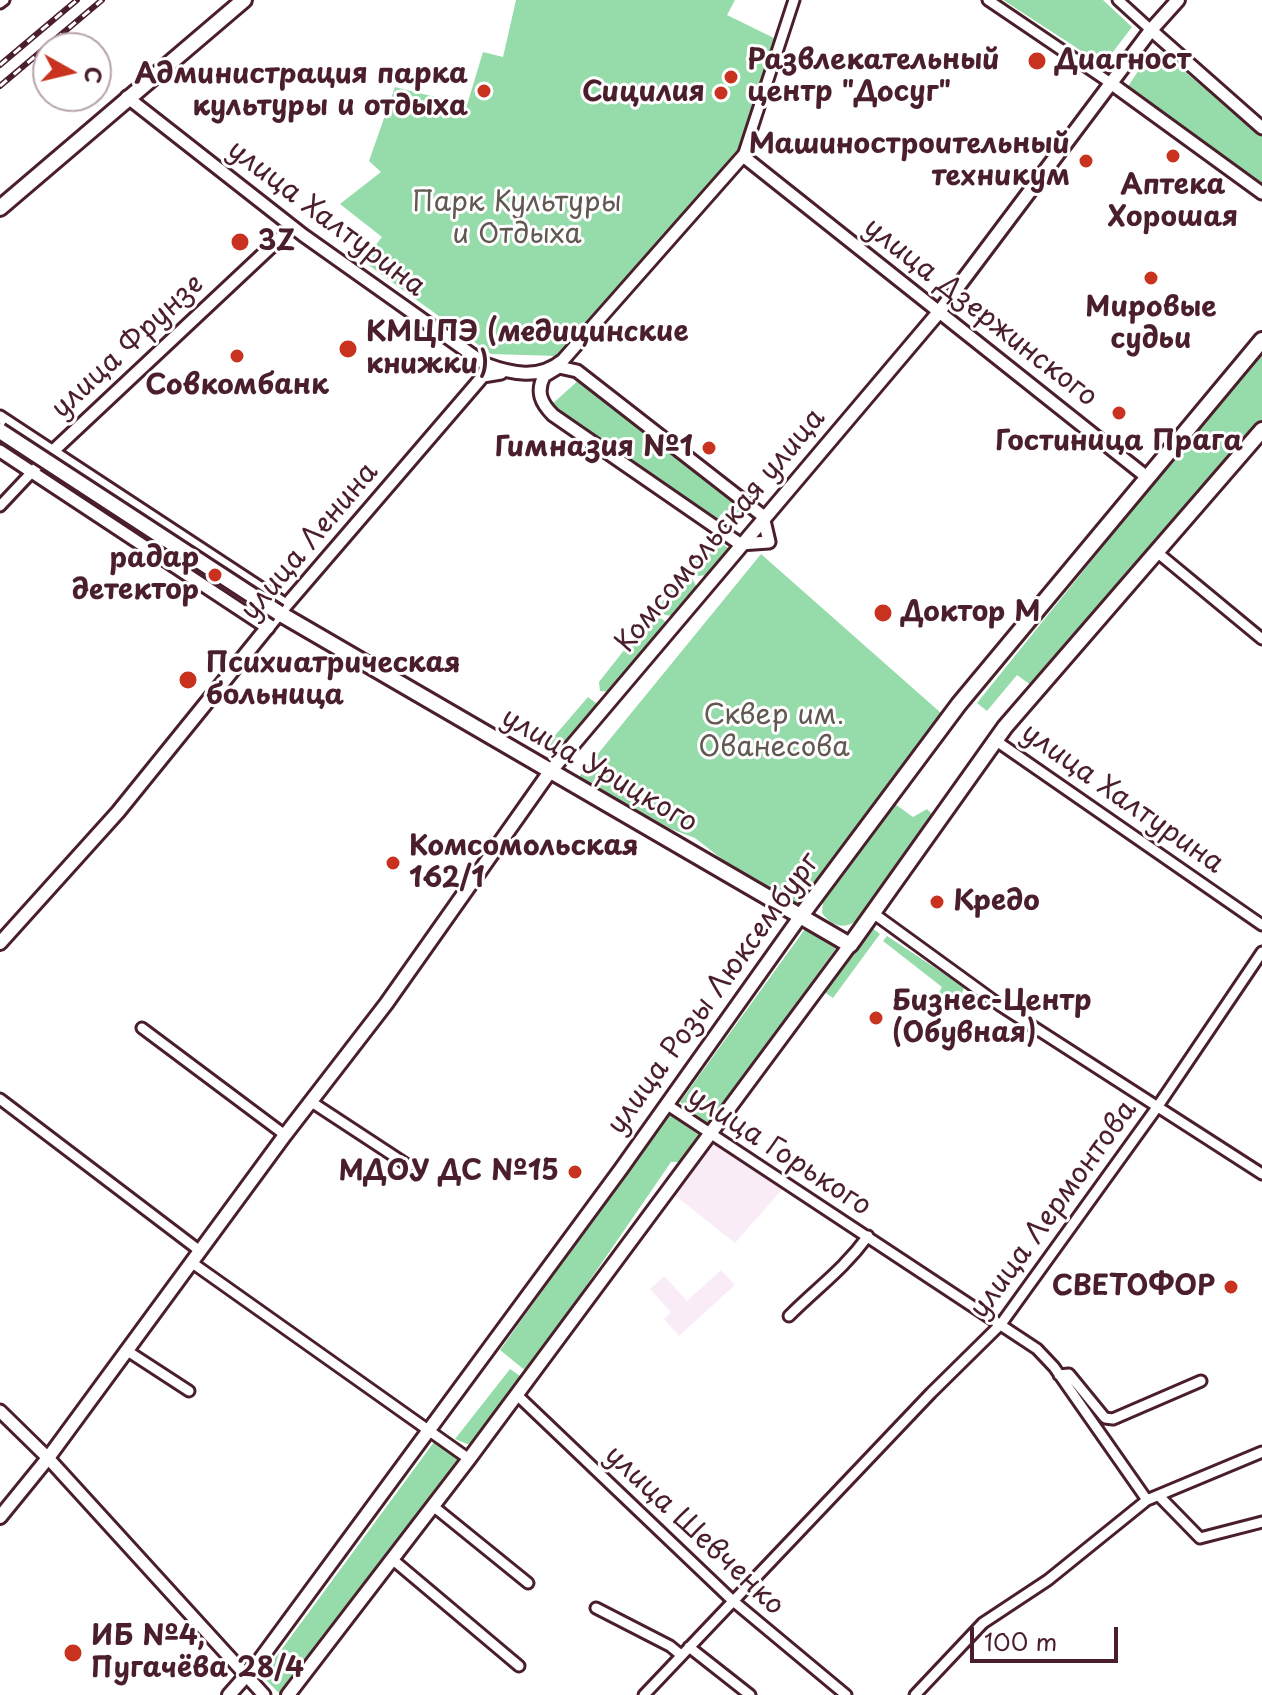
<!DOCTYPE html>
<html>
<head>
<meta charset="utf-8">
<style>
	body { margin:0 }
	#map { position:relative; width:1262px; height:1695px; overflow:hidden; background:#fff; font-family:"Playpen Sans",sans-serif }
	canvas { display:block }
	.north { position:absolute; left:32px; top:32px; width:80px; height:80px; box-sizing:border-box; background:#fff; border:2px solid #b7a5aa; border-radius:50%; rotate:98deg; font-size:22px; font-weight:700; line-height:32px; text-align:center; color:#4a1f2b }
	.north::after { content:''; display:block; margin:auto; width:28px; height:36px; background:#c8321e; clip-path:polygon(50% 0,100% 100%,50% 72%,0 100%) }
	.scale { position:absolute; left:970px; top:1627px; width:148px; height:36px; box-sizing:border-box; border:4px solid #4a1f2b; border-top:0; padding-left:10px; font-size:24px; line-height:28px; white-space:nowrap; color:#4a1f2b; -webkit-text-stroke:6px #fff; paint-order:stroke }
</style>
</head>
<body>
<div id="map">
<canvas width="1262" height="1695"></canvas>
<div class="north">С</div>
<div class="scale">100 m</div>
</div>
<script>
const c = document.querySelector('canvas').getContext('2d');
c.lineJoin = 'round';
function fillPath(path, color) { c.fillStyle = color; c.fill(path, 'evenodd'); }
function strokePath(path, color, width, dash) { c.strokeStyle = color; c.lineWidth = width; c.lineCap = dash ? 'butt' : 'round'; c.setLineDash(dash || []); c.stroke(path); }
function write(font, color, halo, rows, align = 'center') {
  c.font = font + ' "Playpen Sans",sans-serif'; c.lineWidth = 6; c.setLineDash([]); c.textBaseline = 'middle'; c.strokeStyle = halo; c.fillStyle = color; for (const [text, x, y, turn = 0] of rows) {
    c.save(); c.translate(x, y); c.rotate((+turn || 0) * Math.PI / 180); c.textAlign = isNaN(turn) ? turn : align; if (halo) c.strokeText(text, 0, 0); c.fillText(text, 0, 0); c.restore();
  }
}
fillPath(new Path2D(`
	M 714,1137 L 787,1184 L 735,1243 L 673,1194 Z
	M 721,1270 L 735,1285 L 679,1336 L 664,1319 L 671,1312 L 650,1289 L 664,1276 L 687,1301 Z`), '#f9ecf7');
fillPath(new Path2D(`
	M 516,0 L 735,0 L 727,15 L 776,39 L 776,50 L 750,131 L 736,156 L 590,323 L 578,330 L 566,350 L 556,356 L 491,354 L 363,261 L 382,237 L 340,204 L 381,172 L 369,161 L 395,87 L 467,105 L 483,52 L 503,57 Z
	M 1003,0 L 1103,0 L 1132,27 L 1103,65 Z
	M 1152,50 L 1161,52 L 1262,136 L 1262,188 L 1127,88 Z
	M 1262,349 L 1262,421 L 1035,688 L 1017,675 L 987,711 L 977,703 Z
	M 580,379 L 747,509 L 733,517 L 721,514 L 717,522 L 551,405 Z
	M 716,540 L 730,549 L 708,575 L 697,576 L 692,565 Z
	M 761,554 L 941,713 L 799,904 L 732,867 L 695,838 L 671,829 L 579,777 Z
	M 691,576 L 697,588 L 673,616 L 665,615 L 658,607 L 680,579 Z
	M 654,612 L 668,624 L 611,692 L 600,691 L 599,682 Z
	M 588,697 L 600,706 L 559,754 L 545,747 Z
	M 895,804 L 913,817 L 927,809 L 934,816 L 859,919 C 846,930 832,927 822,913 L 823,901 Z
	M 872,928 L 880,934 L 833,998 L 823,991 Z
	M 805,929 L 837,947 L 708,1124 L 680,1102 Z
	M 887,936 L 964,987 L 959,1004 L 951,999 L 945,1002 L 942,1009 L 933,1004 L 942,987 L 883,941 Z
	M 669,1114 L 699,1135 L 679,1162 L 671,1162 L 527,1372 L 500,1350 Z
	M 510,1369 L 523,1378 L 475,1443 L 467,1444 L 455,1439 Z
	M 434,1442 L 462,1460 L 281,1695 L 262,1676 Z`), '#96dcaa');
const minor = new Path2D(`
	M 988,0 L 1112,84
	M 1118,0 L 1151,30
	M 0,3 L 4,0
	M 743,156 L 794,0
	M 0,506 L 47,456
	M 1158,553 L 1262,639
	M 995,740 L 1262,925
	M 873,913 L 1001,1006 L 1262,1174
	M 142,1028 L 285,1135
	M 0,1099 L 200,1251
	M 310,1101 L 409,1166
	M 666,1104 L 1037,1349 L 1054,1367 L 1147,1500
	M 191,1262 L 469,1459
	M 789,1316 C 818,1287 843,1270 868,1236
	M 126,1350 L 189,1391
	M 1059,1375 L 1069,1374 L 1105,1418 L 1113,1419 L 1201,1381
	M 516,1394 L 732,1600 L 846,1695
	M 1159,1496 L 1200,1538 L 1262,1522
	M 433,1506 L 528,1583
	M 392,1559 L 519,1666
	M 596,1608 L 670,1646 L 681,1655
	M 689,1647 L 750,1695
	M 644,1695 L 931,1393 L 1001,1324 L 1158,1106 L 1262,952
	M 915,1695 L 983,1623 L 1048,1580 L 1147,1500 L 1262,1452`);
const tertiary = new Path2D(`
	M 1151,30 L 1262,128
	M 1112,84 L 1262,193
	M 127,97 L 303,235 L 485,364 C 512,374 539,380 563,360 L 743,156 L 1148,478
	M 559,367 L 577,371 L 763,516 L 769,542 L 740,544 L 553,415 C 541,403 536,392 544,376 Z
	M 0,417 L 286,605
	M 0,451 L 268,628
	M 52,452 L 292,227
	M 282,610 L 483,376 L 501,373
	M 0,1411 L 48,1458 L 264,1695`);
const secondary = new Path2D(`
	M 0,943 L 118,812 L 279,613
	M 0,1517 L 48,1458 L 285,1135 L 386,1004 L 549,773 L 939,312 L 1151,30 L 1178,0
	M 229,1695 L 259,1661 L 621,1169 L 800,917
	M 288,1695 L 469,1459 L 850,945`);
const primary = new Path2D(`
	M 0,208 L 244,0
	M 279,613 L 850,945 L 1005,727 L 1262,430
	M 800,917 L 959,704 L 1262,340`);
strokePath(minor, '#4a1f2b', 15);
strokePath(tertiary, '#4a1f2b', 17);
strokePath(secondary, '#4a1f2b', 18);
strokePath(primary, '#4a1f2b', 20);
strokePath(minor, '#fff', 9);
strokePath(tertiary, '#fff', 11);
strokePath(secondary, '#fff', 12);
strokePath(primary, '#fff', 14);
const rail = new Path2D(`
	M 0,65 L 77,0
	M 0,86 L 102,0`);
strokePath(rail, '#4a1f2b', 6);
strokePath(rail, '#fff', 3, [9]);
const primaryBridge = new Path2D(`
	M 0,431 L 279,613`);
strokePath(primaryBridge, '#4a1f2b', 20, []);
strokePath(primaryBridge, '#fff', 14);
for (const [x, y, r, color] of [
	[1037,61,10,"#c8321e"],
	[731,77,8,"#c8321e"],
	[484,91,8,"#c8321e"],
	[721,93,8,"#c8321e"],
	[1173,156,8,"#c8321e"],
	[1086,161,8,"#c8321e"],
	[240,242,10,"#c8321e"],
	[1151,278,8,"#c8321e"],
	[348,349,10,"#c8321e"],
	[237,356,8,"#c8321e"],
	[1119,413,8,"#c8321e"],
	[709,448,8,"#c8321e"],
	[215,575,8,"#c8321e"],
	[883,613,10,"#c8321e"],
	[188,680,10,"#c8321e"],
	[393,863,8,"#c8321e"],
	[937,902,8,"#c8321e"],
	[876,1018,8,"#c8321e"],
	[575,1172,8,"#c8321e"],
	[1231,1287,8,"#c8321e"],
	[73,1653,10,"#c8321e"]
]) { const dot = new Path2D(); dot.arc(x, y, r, 0, 2 * Math.PI); c.fillStyle = color; c.fill(dot); strokePath(dot, '#fff', 3); }
write('bold 28px', '#4a1f2b', '#fff', [
	["Развлекательный",747,61],
	["центр \"Досуг\"",747,93],
	["Диагност",1055,61],
	["Администрация парка",468,75,"right"],
	["культуры и отдыха",468,107,"right"],
	["Сицилия",705,93,"right"],
	["Машиностроительный",1070,145,"right"],
	["техникум",1070,177,"right"],
	["Аптека",1173,186,"center"],
	["Хорошая",1173,218,"center"],
	["3Z",258,242],
	["Мировые",1151,308,"center"],
	["судьи",1151,340,"center"],
	["КМЦПЭ (медицинские",366,333],
	["книжки)",366,365],
	["Совкомбанк",237,386,"center"],
	["Гостиница Прага",1119,442,"center"],
	["Гимназия №1",693,448,"right"],
	["радар",199,559,"right"],
	["детектор",199,591,"right"],
	["Доктор М",901,613],
	["Психиатрическая",206,664],
	["больница",206,696],
	["Комсомольская",409,847],
	["162/1",409,879],
	["Кредо",953,902],
	["Бизнес-Центр",892,1002],
	["(Обувная)",892,1034],
	["МДОУ ДС №15",559,1172,"right"],
	["СВЕТОФОР",1215,1287,"right"],
	["ИБ №4,",91,1637],
	["Пугачёва 28/4",91,1669]
], 'left');
write('28px', '#615851', '#fff', [
	["Парк Культуры",517,203],
	["и Отдыха",517,235],
	["Сквер им.",774,716],
	["Ованесова",774,748]
]);
write('28px', '#4a1f2b', '#fff', [
	["улица Халтурина",326,219,37],
	["улица Дзержинского",980,313,38],
	["улица Фрунзе",128,347,-43],
	["Комсомольская улица",721,531,-50],
	["улица Ленина",310,542,-50],
	["улица Урицкого",599,771,30],
	["улица Халтурина",1122,799,35],
	["улица Розы Люксембург",714,994,-54],
	["улица Горького",779,1152,33],
	["улица Лермонтова",1054,1210,-54],
	["улица Шевченко",694,1531,43]
]);
</script>
</body>
</html>
